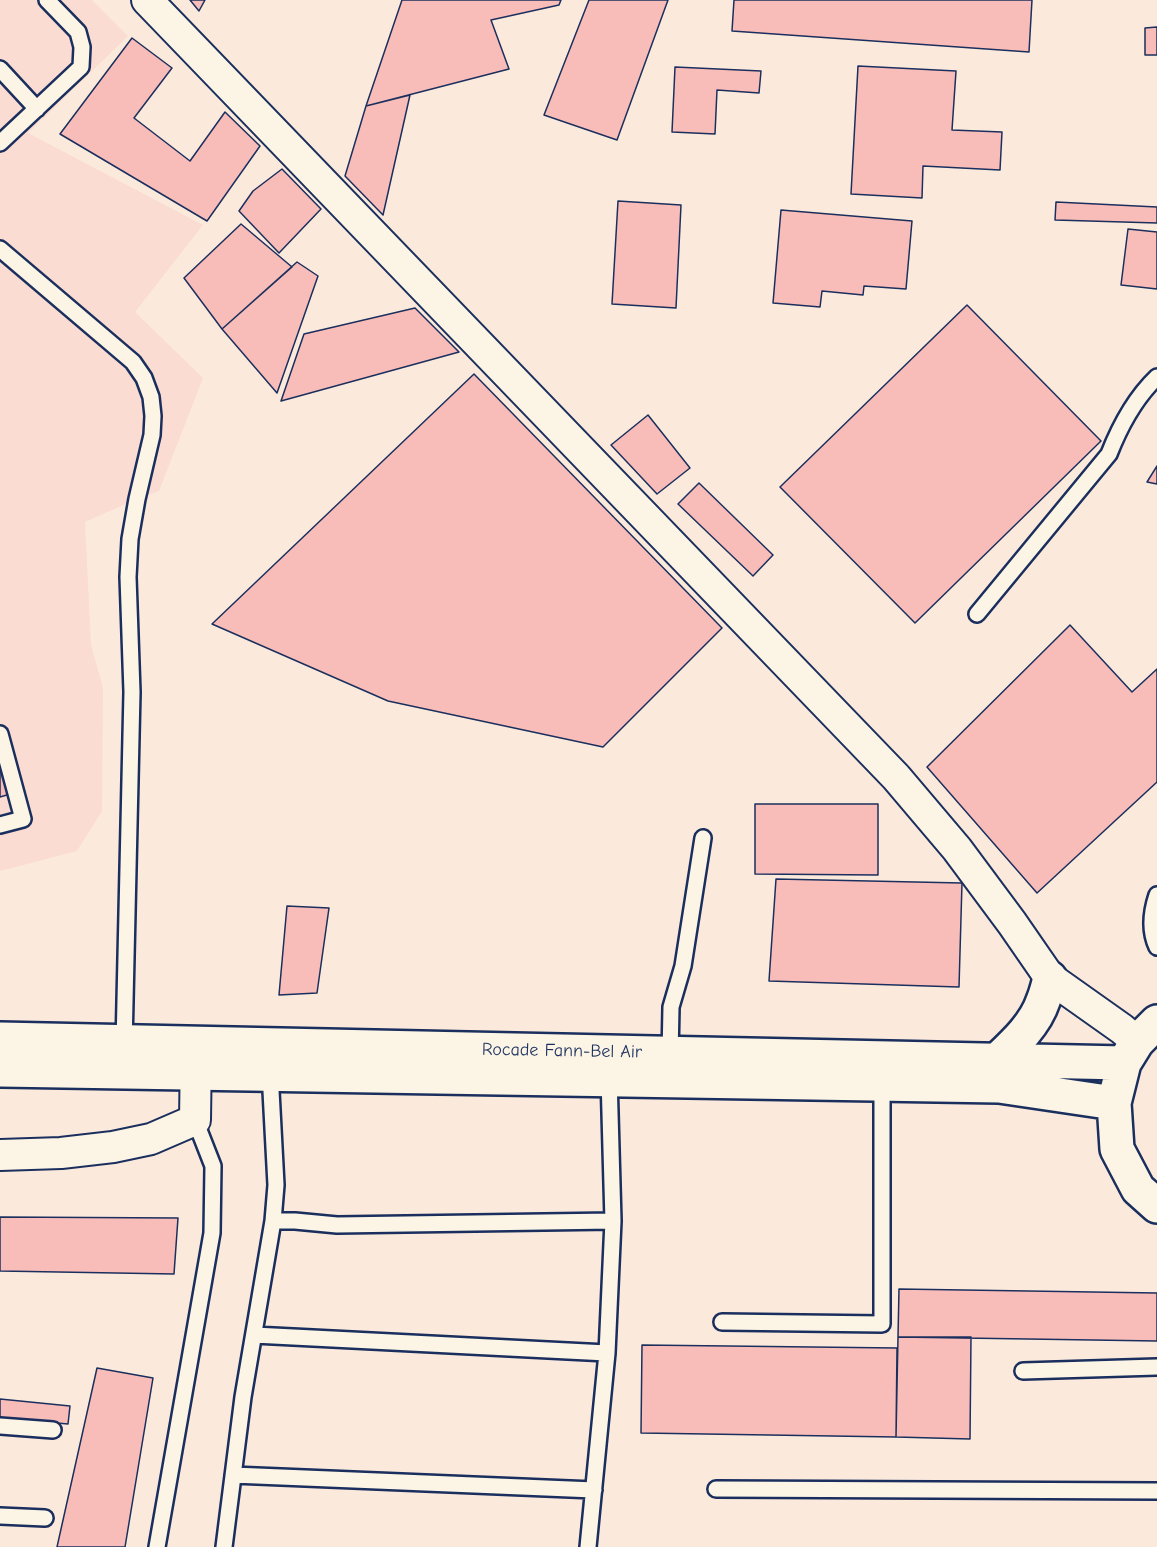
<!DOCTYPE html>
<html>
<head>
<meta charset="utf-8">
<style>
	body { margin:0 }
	canvas { display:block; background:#fbeadc }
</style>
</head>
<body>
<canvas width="1157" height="1547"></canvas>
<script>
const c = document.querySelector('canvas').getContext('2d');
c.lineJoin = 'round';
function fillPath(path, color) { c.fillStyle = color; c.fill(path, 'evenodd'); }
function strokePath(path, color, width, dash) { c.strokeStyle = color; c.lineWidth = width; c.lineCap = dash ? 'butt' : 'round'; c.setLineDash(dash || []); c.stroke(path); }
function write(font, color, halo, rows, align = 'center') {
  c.font = font + ' "Comic Neue",sans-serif'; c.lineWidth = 6; c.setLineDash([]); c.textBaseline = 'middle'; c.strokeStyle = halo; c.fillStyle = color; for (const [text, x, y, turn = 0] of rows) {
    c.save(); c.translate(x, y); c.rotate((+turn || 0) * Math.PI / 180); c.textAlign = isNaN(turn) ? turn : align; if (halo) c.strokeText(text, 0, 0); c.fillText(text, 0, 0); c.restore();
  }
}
fillPath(new Path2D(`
	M 0,0 L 92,0 L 128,36 L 28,133 L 203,225 L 135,312 L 203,378 L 159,491 L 137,499 L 85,522 L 91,645 L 103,688 L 102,811 L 77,851 L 0,871 Z`), '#fadcd2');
const building = new Path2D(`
	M 190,0 L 205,0 L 199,11 Z
	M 402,0 L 561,0 L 559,5 L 491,20 L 509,69 L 366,106 Z
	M 589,0 L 668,0 L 617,140 L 544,115 Z
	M 734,0 L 1032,0 L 1029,52 L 732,31 Z
	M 1157,27 L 1157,55 L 1145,55 L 1145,28 Z
	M 132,38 L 172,68 L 134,118 L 190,161 L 225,112 L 260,146 L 207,221 L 60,134 Z
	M 858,66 L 956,71 L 952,130 L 1002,132 L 1000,170 L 923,166 L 922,198 L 851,194 Z
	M 675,67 L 761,71 L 759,93 L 717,90 L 715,134 L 672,132 Z
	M 410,95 L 383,215 L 345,176 L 366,106 Z
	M 282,169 L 321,209 L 279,253 L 239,211 L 253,191 Z
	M 618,201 L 681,205 L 676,308 L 612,304 Z
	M 1056,202 L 1157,207 L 1157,223 L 1055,220 Z
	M 781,210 L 912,221 L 906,289 L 864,286 L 863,295 L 822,291 L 820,307 L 773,303 Z
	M 241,224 L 292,267 L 222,329 L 184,278 Z
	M 1128,229 L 1157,232 L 1157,289 L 1121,285 Z
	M 297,262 L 318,276 L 277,393 L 222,329 Z
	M 967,305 L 1101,441 L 915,623 L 780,487 Z
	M 415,308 L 459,352 L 281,401 L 304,334 Z
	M 474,374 L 722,628 L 603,747 L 388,701 L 212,624 Z
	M 648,415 L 690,468 L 657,494 L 611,445 Z
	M 1157,466 L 1157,484 L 1147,482 Z
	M 699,483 L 773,555 L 753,576 L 678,504 Z
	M 1070,625 L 1132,692 L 1157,669 L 1157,782 L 1037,893 L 927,767 Z
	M 0,759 L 10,794 L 0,797 Z
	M 755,804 L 878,804 L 878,875 L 755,874 Z
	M 776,879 L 962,883 L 959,987 L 769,981 Z
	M 287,906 L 329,908 L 317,993 L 279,995 Z
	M 0,1217 L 178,1218 L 174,1274 L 0,1271 Z
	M 899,1289 L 1157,1293 L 1157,1341 L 898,1337 Z
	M 898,1337 L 971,1337 L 970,1439 L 896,1437 Z
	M 642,1345 L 897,1348 L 896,1437 L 641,1433 Z
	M 97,1368 L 153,1378 L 125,1547 L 57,1547 Z
	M 0,1399 L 70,1406 L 68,1424 L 0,1418 Z`);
fillPath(building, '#f9bdb9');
strokePath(building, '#1b2f5e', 1.5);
const service = new Path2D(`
	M 0,69 L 37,109
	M 0,143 L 81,67 L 82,47 L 78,32 L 47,0
	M 0,249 L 133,362 L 144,378 L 151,397 L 153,416 L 152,435 L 137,499 L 130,539 L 128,577 L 132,692 L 124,1045
	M 977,614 L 1109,454 C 1120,426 1135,398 1157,377
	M 0,734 L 23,819 L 0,825
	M 1157,895 C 1151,913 1149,930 1157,947
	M 670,1056 L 671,1007 L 683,966 L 703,838
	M 270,1072 L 276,1185 L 273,1221 L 295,1221 L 337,1225 L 613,1221 L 609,1077
	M 722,1322 L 882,1324 L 882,1084
	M 254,1335 L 607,1353
	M 1023,1371 L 1157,1367
	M 0,1426 L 53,1430
	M 233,1475 L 594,1490
	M 716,1489 L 1157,1491
	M 0,1516 L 45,1518
	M 157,1547 L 212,1233 L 213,1166 L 195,1120
	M 224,1547 L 243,1397 L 273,1221
	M 588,1547 L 607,1353 L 613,1221`);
const minor = new Path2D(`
	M 147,0 L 896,777 L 957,849 L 1012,923 L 1050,978 L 1122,1029 L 1137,1042
	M 0,1155 L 61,1153 L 113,1147 L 151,1139 L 195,1120 L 196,1050`);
const secondary = new Path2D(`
	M 1157,1022 L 1137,1042 L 1124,1063 L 1114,1103 L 1117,1149 L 1138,1189 L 1157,1206
	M 0,1039 L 1124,1063
	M 996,1061 C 1014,1044 1035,1025 1043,1001 C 1046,994 1048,986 1050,978
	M 0,1070 L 999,1086 L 1114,1103`);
strokePath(service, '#1b2f5e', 20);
strokePath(minor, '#1b2f5e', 34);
strokePath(secondary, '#1b2f5e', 38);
strokePath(service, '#fcf5e5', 15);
strokePath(minor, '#fcf5e5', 30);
strokePath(secondary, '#fcf5e5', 33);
write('18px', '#1b2f5e', '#fcf5e5', [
	["Rocade Fann-Bel Air",562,1051,1]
]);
</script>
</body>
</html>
